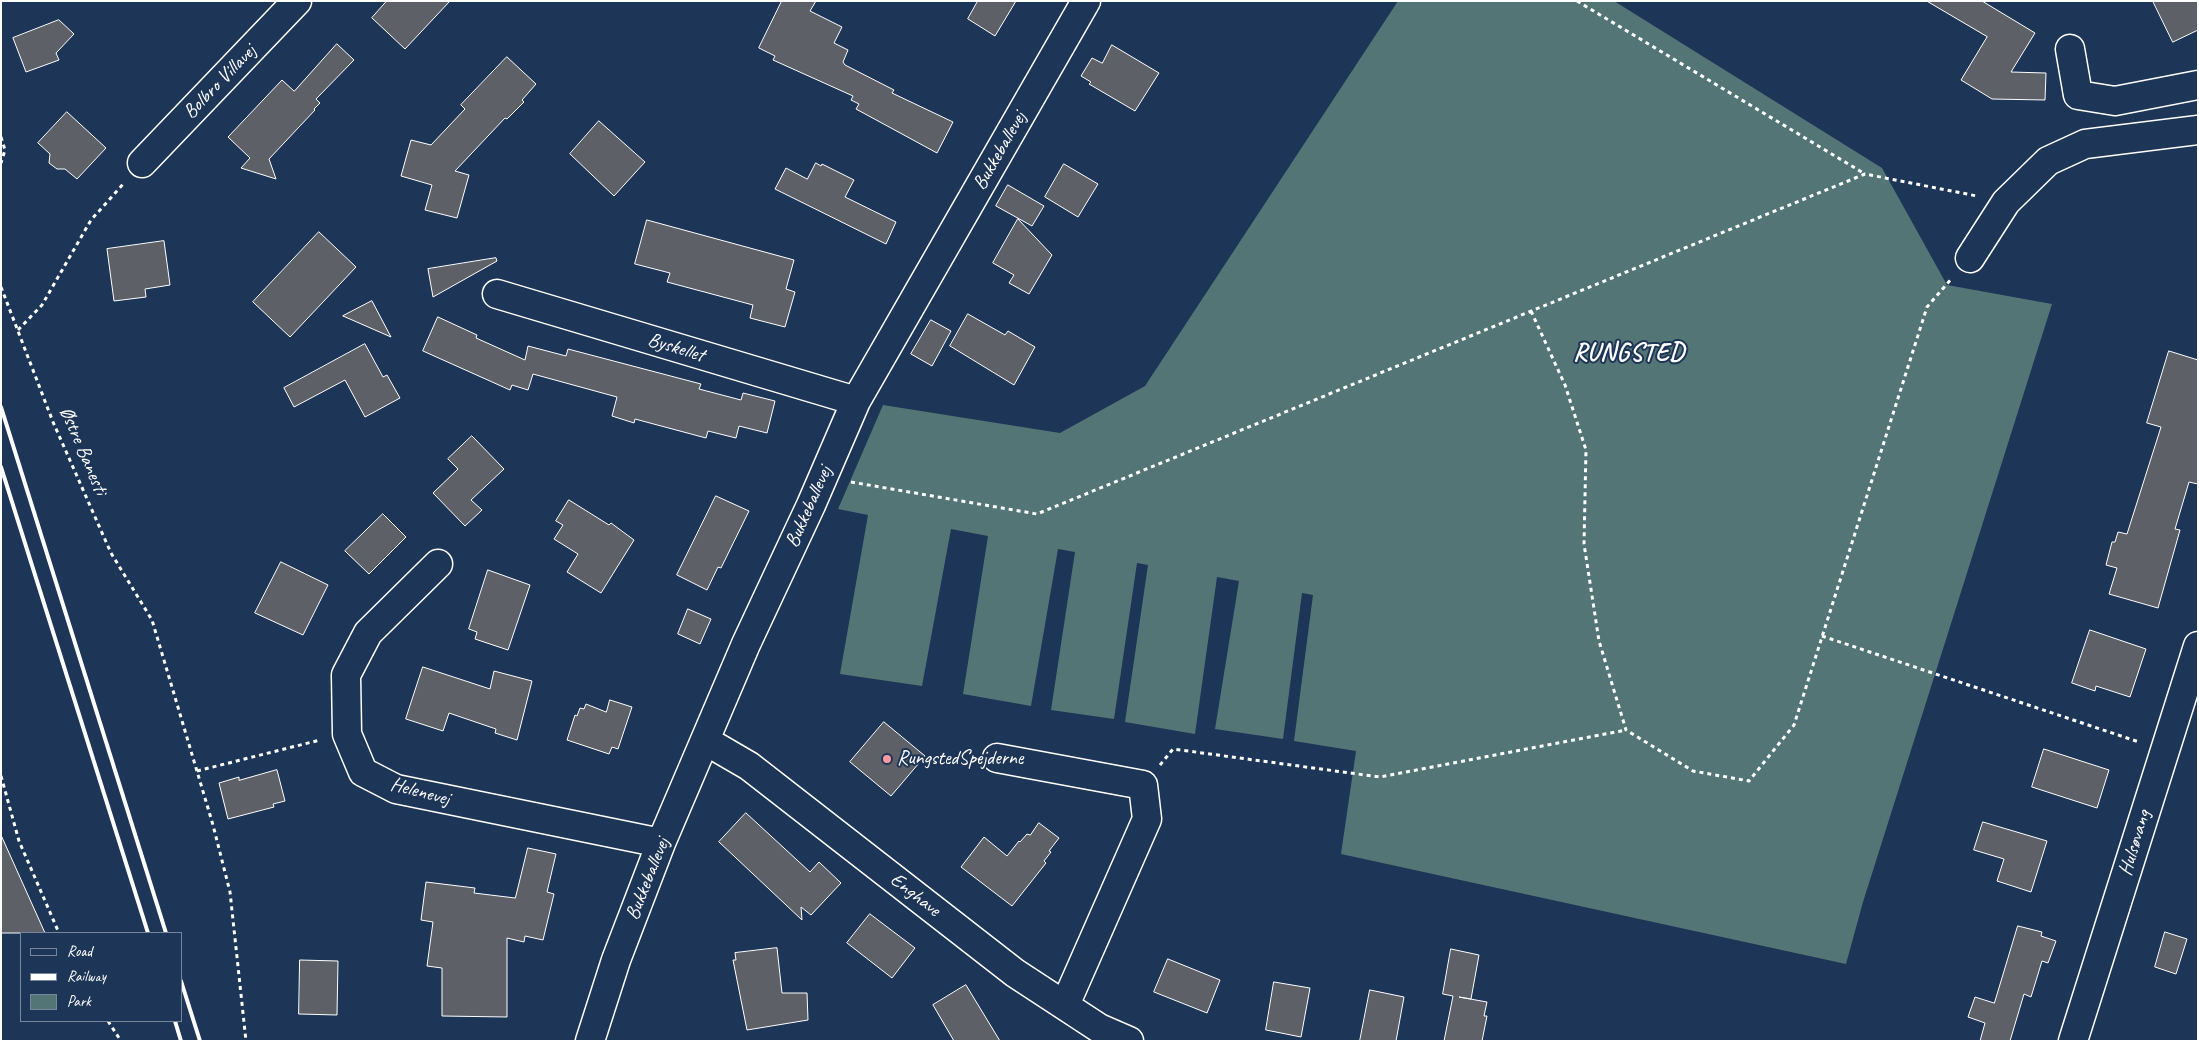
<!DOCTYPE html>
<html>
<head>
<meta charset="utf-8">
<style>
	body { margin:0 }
	#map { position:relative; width:2199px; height:1042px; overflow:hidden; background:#1d3557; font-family:Caveat,sans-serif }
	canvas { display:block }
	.frame { position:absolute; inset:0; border:2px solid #fff; pointer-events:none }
	.legend { position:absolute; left:20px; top:932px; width:162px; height:90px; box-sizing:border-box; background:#1d3557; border:1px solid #77869a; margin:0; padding:6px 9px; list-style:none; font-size:15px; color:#fff }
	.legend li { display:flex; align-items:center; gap:10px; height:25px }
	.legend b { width:25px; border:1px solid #77869a }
</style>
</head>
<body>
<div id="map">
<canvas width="2199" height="1042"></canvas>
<div class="frame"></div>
<ul class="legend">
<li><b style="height:6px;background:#1d3557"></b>Road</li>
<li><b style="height:6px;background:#fff"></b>Railway</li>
<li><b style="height:14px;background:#547575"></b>Park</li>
</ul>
</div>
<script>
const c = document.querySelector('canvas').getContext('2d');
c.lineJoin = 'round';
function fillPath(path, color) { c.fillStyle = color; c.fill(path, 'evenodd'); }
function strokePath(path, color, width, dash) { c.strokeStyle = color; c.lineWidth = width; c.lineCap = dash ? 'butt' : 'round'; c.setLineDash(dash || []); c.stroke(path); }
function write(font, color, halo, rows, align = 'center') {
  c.font = font + ' Caveat,sans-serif'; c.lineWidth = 4; c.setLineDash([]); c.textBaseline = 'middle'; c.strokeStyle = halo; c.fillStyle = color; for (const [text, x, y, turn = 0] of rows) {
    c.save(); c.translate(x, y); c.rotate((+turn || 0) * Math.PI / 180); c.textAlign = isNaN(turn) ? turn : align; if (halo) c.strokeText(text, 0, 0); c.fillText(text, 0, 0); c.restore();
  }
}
fillPath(new Path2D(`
	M 1398,1 L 1614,1 L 1882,168 L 1947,285 L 2052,304 L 1863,902 L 1846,964 L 1341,854 L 1356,751 L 1294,741 L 1313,595 L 1302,593 L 1283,739 L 1215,729 L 1239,581 L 1217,577 L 1195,734 L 1125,722 L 1148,565 L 1137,563 L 1114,719 L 1051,710 L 1075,552 L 1058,549 L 1031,706 L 963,694 L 988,536 L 951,529 L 922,686 L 840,674 L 868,515 L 838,509 L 883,405 L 1060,433 L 1145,386 Z`), '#547575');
const building = new Path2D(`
	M 387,1 L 450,1 L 405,49 L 372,18 Z
	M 782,1 L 816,1 L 810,11 L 842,27 L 834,43 L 848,50 L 843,62 L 845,65 L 894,90 L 892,93 L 953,122 L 937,153 L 856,109 L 859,104 L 851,100 L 853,96 L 773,60 L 775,56 L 759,48 Z
	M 978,1 L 1016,1 L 995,36 L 968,19 Z
	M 1927,1 L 1982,1 L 2035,33 L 2011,72 L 2046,73 L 2045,100 L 1992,99 L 1961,80 L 1987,37 Z
	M 2153,1 L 2198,1 L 2198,30 L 2173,42 Z
	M 59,20 L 74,34 L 56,53 L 59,60 L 26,72 L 13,38 Z
	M 337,44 L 354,60 L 316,99 L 320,103 L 314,109 L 315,110 L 269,159 L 276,179 L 241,168 L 250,158 L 228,137 L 282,80 L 294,91 Z
	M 1112,45 L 1159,73 L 1135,111 L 1089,84 L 1091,82 L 1081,76 L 1092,58 L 1102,63 Z
	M 507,57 L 536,84 L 522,100 L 524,102 L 507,119 L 505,118 L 455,171 L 469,175 L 457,218 L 425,210 L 432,185 L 401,176 L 411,140 L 431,145 L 465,109 L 461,105 Z
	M 67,112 L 106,148 L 77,179 L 65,169 L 57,169 L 49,163 L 50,154 L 38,143 Z
	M 599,121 L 645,162 L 614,196 L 570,154 Z
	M 816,163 L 821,166 L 822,164 L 854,180 L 845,197 L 896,222 L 886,244 L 775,189 L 786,168 L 807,179 Z
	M 1064,164 L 1098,184 L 1078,217 L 1045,197 Z
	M 1008,185 L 1044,206 L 1032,226 L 996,206 Z
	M 1018,219 L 1052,255 L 1029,294 L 1009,283 L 1014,275 L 993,263 Z
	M 647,220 L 794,260 L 786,289 L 795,292 L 785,327 L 750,318 L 753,305 L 667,282 L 670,273 L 635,264 Z
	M 319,232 L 356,267 L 290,337 L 253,302 Z
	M 164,241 L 170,285 L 145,289 L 146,297 L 114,301 L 107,249 Z
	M 496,258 L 497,261 L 433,297 L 428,269 Z
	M 372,301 L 391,337 L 343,316 Z
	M 968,314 L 1005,335 L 1008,331 L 1035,347 L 1014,385 L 950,346 Z
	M 438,317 L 477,335 L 476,338 L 525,360 L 528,346 L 566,356 L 568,349 L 701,384 L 699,389 L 741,400 L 743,393 L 775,401 L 767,433 L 739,426 L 736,438 L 708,431 L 706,438 L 635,419 L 634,423 L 612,416 L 617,397 L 533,374 L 528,390 L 512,385 L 510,390 L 423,351 Z
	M 931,320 L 951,331 L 932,366 L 911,354 Z
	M 365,344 L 383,377 L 387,375 L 400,398 L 365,417 L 345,380 L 294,407 L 284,388 Z
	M 2169,351 L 2198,360 L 2198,484 L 2189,482 L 2175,529 L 2180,530 L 2158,608 L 2109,594 L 2117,568 L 2106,565 L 2112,542 L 2115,542 L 2118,532 L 2127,534 L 2161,427 L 2147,423 Z
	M 472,436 L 504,469 L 471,500 L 482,510 L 465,526 L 433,493 L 458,469 L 448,459 Z
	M 716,496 L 749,511 L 721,568 L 718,567 L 707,590 L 677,575 Z
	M 569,500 L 609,525 L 611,523 L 634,540 L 601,593 L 567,572 L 578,554 L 554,539 L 563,525 L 556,521 Z
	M 383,514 L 406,537 L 369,574 L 345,551 Z
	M 281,562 L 328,585 L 303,635 L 255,613 Z
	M 488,570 L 530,585 L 508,650 L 475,639 L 477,632 L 469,629 Z
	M 688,609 L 711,619 L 700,644 L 678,634 Z
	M 2090,630 L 2146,649 L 2130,697 L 2096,686 L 2095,691 L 2072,683 Z
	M 423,667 L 490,689 L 494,671 L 532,681 L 517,740 L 495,733 L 496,729 L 449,713 L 443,731 L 406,719 Z
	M 610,700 L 632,707 L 618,749 L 612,747 L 609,754 L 567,740 L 575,715 L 577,716 L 580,708 L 584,709 L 586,704 L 606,712 Z
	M 884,722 L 925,756 L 891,796 L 850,762 Z
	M 2044,749 L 2109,770 L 2097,808 L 2032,787 Z
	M 277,770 L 285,801 L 273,804 L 274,807 L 228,819 L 219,783 L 239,777 L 239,780 Z
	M 746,813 L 810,872 L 819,862 L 841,883 L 811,915 L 801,907 L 802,920 L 719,842 Z
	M 1983,822 L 2047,841 L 2031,892 L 1997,881 L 2004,859 L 1974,850 Z
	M 1039,823 L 1059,838 L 1049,851 L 1051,852 L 1044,861 L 1046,863 L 1012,906 L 961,867 L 984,837 L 1007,856 L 1019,841 L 1020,842 L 1027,834 L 1030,835 Z
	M 1,835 L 45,933 L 1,933 Z
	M 528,848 L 556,854 L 547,892 L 554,894 L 543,940 L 525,936 L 524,942 L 507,938 L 507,1017 L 442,1016 L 442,968 L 427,966 L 433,922 L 421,920 L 426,882 L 475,888 L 474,893 L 515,898 Z
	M 870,914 L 915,948 L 892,978 L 847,943 Z
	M 2018,926 L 2042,932 L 2041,936 L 2056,941 L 2048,963 L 2042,961 L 2031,997 L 2024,994 L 2010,1041 L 1980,1041 L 1985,1023 L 1968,1017 L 1975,997 L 1994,1003 Z
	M 2165,932 L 2187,939 L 2176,974 L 2155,967 Z
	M 777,948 L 782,993 L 807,993 L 808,1020 L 747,1030 L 733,960 L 736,960 L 735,953 Z
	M 1451,949 L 1479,955 L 1471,999 L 1459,997 L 1487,1002 L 1484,1016 L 1487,1016 L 1482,1041 L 1444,1041 L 1453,996 L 1443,994 Z
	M 1168,959 L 1220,980 L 1207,1013 L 1154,992 Z
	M 300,960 L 338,961 L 337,1015 L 299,1014 Z
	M 1274,982 L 1310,988 L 1301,1037 L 1266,1030 Z
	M 966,985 L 1000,1041 L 954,1041 L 933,1005 Z
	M 1370,990 L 1404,997 L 1396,1041 L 1360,1041 Z`);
fillPath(building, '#5e6068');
strokePath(building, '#fff', 1);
const minor = new Path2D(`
	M 2070,49 L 2078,95 L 2115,101 L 2198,85
	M 142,163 L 297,1
	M 1970,258 L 2006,202 L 2048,161 L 2085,144 L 2198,130
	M 497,294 L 856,401
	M 438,564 L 368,633 L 346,675 L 347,734 L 363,772 L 396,789 L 661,843
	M 706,741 L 749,766 L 1015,973 L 1099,1028 L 1129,1041
	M 997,758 L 1143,785 L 1147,819 L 1065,1005
	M 590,1041 L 616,960 L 661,843 L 746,644 L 811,505 L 856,401 L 1086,1
	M 2073,1041 L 2198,646`);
strokePath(minor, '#fff', 31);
strokePath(new Path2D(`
	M 1577,1 L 1865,174
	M 1,137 L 5,150 L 1,163
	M 1,287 L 53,422 L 111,553 L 152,620 L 213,825 L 230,892 L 246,1041
	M 1531,311 L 1565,385 L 1586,450 L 1584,544 L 1599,641 L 1626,730 L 1693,771 L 1749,781 L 1794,725 L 1927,307 L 1952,278
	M 18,330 L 42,305 L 91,220 L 125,182
	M 851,482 L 1037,514 L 1865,174 L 1977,196
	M 1822,636 L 2139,742
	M 1160,765 L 1173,749 L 1380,777 L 1626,730
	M 197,771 L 320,740
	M 1,776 L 19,841 L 59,933
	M 108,1021 L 121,1041`), '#fff', 3, [4, 4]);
strokePath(minor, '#1d3557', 28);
strokePath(new Path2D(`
	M 1,407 L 166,933
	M 1,467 L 148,933
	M 181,981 L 200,1041
	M 175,1021 L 181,1041`), '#fff', 4);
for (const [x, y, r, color] of [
	[887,759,5,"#ff9aa2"]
]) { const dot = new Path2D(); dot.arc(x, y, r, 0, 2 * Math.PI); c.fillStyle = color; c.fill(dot); strokePath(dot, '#1d3557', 2); }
write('20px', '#fff', '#1d3557', [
	["Bolbro Villavej",220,82,-46],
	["Bukkeballevej",1000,151,-60],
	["Byskellet",676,348,17],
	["Østre Banesti",83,451,67],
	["Bukkeballevej",809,507,-66],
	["Helenevej",420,792,15],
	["Hulsøvang",2135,843,-73],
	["Bukkeballevej",648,879,-68],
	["Enghave",915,895,38]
]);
write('20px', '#fff', '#1d3557', [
	["RungstedSpejderne",897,759]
], 'left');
c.letterSpacing = '1px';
write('bold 25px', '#fff', '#1d3557', [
	["RUNGSTED",1629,353]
]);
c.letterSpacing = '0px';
</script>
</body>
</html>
